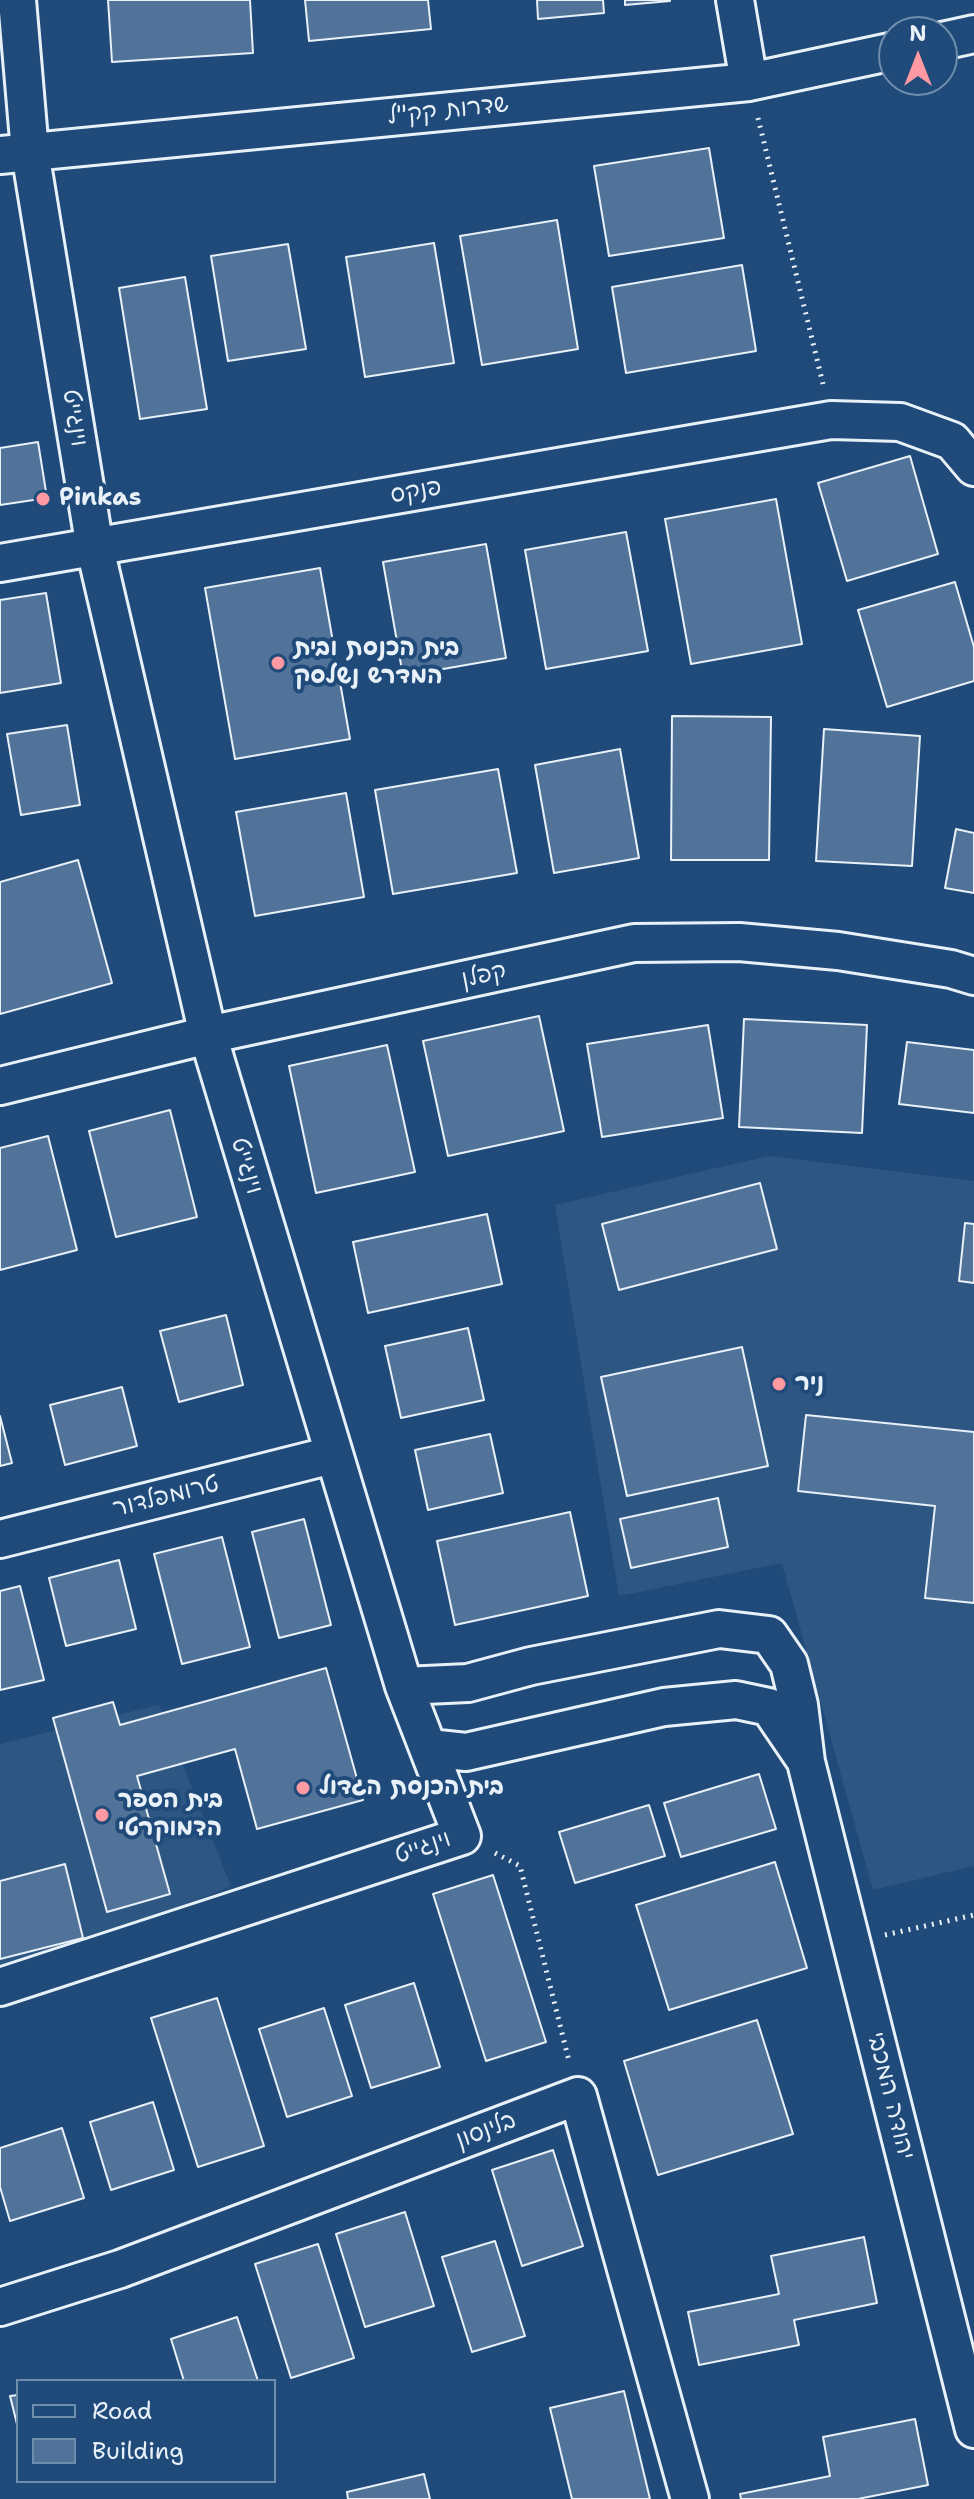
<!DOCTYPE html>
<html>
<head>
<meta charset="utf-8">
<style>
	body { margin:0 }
	#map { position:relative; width:974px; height:2499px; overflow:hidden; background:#1f4a7a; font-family:"Shantell Sans",sans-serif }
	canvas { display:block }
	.legend { position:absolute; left:16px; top:2379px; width:260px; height:104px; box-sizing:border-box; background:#1f4a7a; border:2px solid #6f8dac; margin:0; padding:10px 14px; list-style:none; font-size:24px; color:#e8f1f8 }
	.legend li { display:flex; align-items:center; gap:16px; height:40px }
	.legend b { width:40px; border:2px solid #6f8dac }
	.north { position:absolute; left:878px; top:16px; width:80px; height:80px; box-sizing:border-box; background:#1f4a7a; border:2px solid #6f8dac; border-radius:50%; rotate:0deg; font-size:22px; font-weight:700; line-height:32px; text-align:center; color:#e8f1f8 }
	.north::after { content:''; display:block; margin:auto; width:28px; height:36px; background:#ff9aa2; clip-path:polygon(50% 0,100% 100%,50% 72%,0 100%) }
</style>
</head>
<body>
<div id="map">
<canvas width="974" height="2499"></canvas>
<ul class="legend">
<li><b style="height:10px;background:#1f4a7a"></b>Road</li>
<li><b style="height:22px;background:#517399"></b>Building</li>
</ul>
<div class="north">N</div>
</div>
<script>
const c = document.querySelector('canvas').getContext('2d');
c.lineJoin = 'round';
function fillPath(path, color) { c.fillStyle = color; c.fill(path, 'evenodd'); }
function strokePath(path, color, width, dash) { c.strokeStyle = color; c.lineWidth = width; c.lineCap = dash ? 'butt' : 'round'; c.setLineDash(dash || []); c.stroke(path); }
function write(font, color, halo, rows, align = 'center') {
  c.font = font + ' "Shantell Sans","Playpen Sans Hebrew",sans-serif'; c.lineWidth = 8; c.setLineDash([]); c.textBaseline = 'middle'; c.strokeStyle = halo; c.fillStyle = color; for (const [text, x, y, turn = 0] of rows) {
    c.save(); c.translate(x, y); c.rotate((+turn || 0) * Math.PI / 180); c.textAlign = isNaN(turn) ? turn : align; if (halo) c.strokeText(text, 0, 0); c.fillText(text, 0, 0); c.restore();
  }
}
fillPath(new Path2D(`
	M 769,1156 L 974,1181 L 974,1866 L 873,1890 L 782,1563 L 619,1596 L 555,1205 Z
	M 159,1705 L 231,1886 L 0,1983 L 0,1744 Z`), '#2e5683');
const building = new Path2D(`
	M 108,0 L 250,0 L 253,53 L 112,62 Z
	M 305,0 L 428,0 L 431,29 L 309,41 Z
	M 537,0 L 603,0 L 604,13 L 538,19 Z
	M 625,0 L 670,0 L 670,1 L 625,5 Z
	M 709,148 L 724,238 L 609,256 L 594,166 Z
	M 557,220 L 578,349 L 482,365 L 460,236 Z
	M 434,243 L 454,363 L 365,377 L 346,257 Z
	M 288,244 L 306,349 L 228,361 L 211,256 Z
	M 742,265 L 756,351 L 626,373 L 612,287 Z
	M 185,277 L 207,409 L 140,419 L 119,288 Z
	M 38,442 L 47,498 L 0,505 L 0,448 Z
	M 910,456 L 938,554 L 847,581 L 818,483 Z
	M 776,499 L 802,644 L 691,664 L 665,519 Z
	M 626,532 L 648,651 L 546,669 L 525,550 Z
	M 486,544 L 506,658 L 403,676 L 383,562 Z
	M 320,568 L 350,739 L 235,759 L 205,588 Z
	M 955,582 L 974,647 L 974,681 L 887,707 L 858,610 Z
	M 46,593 L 61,683 L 0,693 L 0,600 Z
	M 672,716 L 771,717 L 769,860 L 671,860 Z
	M 67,725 L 80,805 L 21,815 L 7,734 Z
	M 824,729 L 920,736 L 912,866 L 816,861 Z
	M 620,749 L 639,858 L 554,873 L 535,765 Z
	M 498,769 L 517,873 L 393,894 L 375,790 Z
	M 346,793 L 364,897 L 255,916 L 236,812 Z
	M 956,829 L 974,833 L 974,893 L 945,888 Z
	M 78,860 L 112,983 L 0,1014 L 0,882 Z
	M 539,1016 L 564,1131 L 448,1156 L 423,1041 Z
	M 744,1019 L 867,1025 L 862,1133 L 739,1127 Z
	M 708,1025 L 723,1118 L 602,1137 L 587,1044 Z
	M 907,1042 L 974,1050 L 974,1113 L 899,1104 Z
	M 387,1045 L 415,1172 L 316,1193 L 289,1066 Z
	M 170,1110 L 197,1217 L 116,1237 L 89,1131 Z
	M 48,1136 L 77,1250 L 0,1270 L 0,1148 Z
	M 760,1183 L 777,1249 L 619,1290 L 602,1224 Z
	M 487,1214 L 502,1284 L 368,1313 L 353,1242 Z
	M 965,1223 L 974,1224 L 974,1283 L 959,1281 Z
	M 226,1315 L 243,1385 L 179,1402 L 160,1331 Z
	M 468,1328 L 484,1400 L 401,1418 L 385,1346 Z
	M 742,1347 L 768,1466 L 627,1496 L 601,1377 Z
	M 122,1387 L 137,1446 L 65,1465 L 50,1405 Z
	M 806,1415 L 974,1432 L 974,1603 L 925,1598 L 935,1506 L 798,1491 Z
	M 0,1416 L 12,1463 L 0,1466 Z
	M 490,1434 L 503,1493 L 428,1510 L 415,1450 Z
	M 718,1498 L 728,1547 L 631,1568 L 620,1519 Z
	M 570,1512 L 588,1596 L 455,1625 L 437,1541 Z
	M 304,1519 L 331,1625 L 279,1638 L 252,1532 Z
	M 222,1537 L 250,1647 L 182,1664 L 154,1554 Z
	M 119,1560 L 136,1629 L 66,1646 L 49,1578 Z
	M 20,1586 L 44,1680 L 0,1690 L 0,1591 Z
	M 326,1668 L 363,1800 L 257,1829 L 235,1749 L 137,1776 L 170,1894 L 107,1912 L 53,1718 L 113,1702 L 120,1725 Z
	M 759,1774 L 776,1829 L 681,1857 L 664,1803 Z
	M 649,1805 L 665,1856 L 575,1883 L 559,1832 Z
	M 775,1862 L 807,1968 L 669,2010 L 636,1905 Z
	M 65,1864 L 83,1938 L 0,1959 L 0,1881 Z
	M 493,1875 L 546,2042 L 486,2061 L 433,1894 Z
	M 414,1983 L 440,2067 L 371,2088 L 345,2005 Z
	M 217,1998 L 264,2146 L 198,2167 L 151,2018 Z
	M 324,2008 L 352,2096 L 287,2117 L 259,2029 Z
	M 757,2020 L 793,2134 L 658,2175 L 624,2061 Z
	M 153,2102 L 174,2170 L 111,2190 L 90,2122 Z
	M 62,2128 L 84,2198 L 10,2221 L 0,2187 L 0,2148 Z
	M 553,2150 L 583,2246 L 522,2266 L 492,2170 Z
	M 405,2212 L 434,2306 L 365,2327 L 336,2234 Z
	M 864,2237 L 877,2303 L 794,2320 L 799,2345 L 699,2365 L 688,2312 L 779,2294 L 771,2256 Z
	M 495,2241 L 525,2336 L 472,2352 L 442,2257 Z
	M 318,2244 L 354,2358 L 291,2378 L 255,2264 Z
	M 237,2317 L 258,2381 L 184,2381 L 171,2339 Z
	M 624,2391 L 650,2499 L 572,2499 L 550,2408 Z
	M 18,2395 L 18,2428 L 10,2396 Z
	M 915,2419 L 928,2485 L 858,2499 L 741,2499 L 740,2494 L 830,2476 L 823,2437 Z
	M 424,2474 L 430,2499 L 348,2499 L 347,2492 Z`);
fillPath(building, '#517399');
strokePath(building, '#e8f1f8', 2);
const minor = new Path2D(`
	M 735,0 L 749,82
	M 942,41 L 974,34
	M 0,155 L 749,82 L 894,51
	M 0,563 L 831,420 L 900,422 L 952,441 L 974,467
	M 0,1086 L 208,1035 L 634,943 L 739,942 L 838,951 L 951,969 L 974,976
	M 0,1539 L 332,1455
	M 404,1686 L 468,1683 L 531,1666 L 719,1629 L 769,1635 L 789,1664 L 799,1705 L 806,1762 L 974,2429
	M 429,1748 L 466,1752 L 664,1707 L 736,1700 L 769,1707 L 803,1757
	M 0,1987 L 462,1836 L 404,1686 L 208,1035 L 95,548 L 30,152 L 17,0
	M 0,2307 L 120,2269 L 578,2096 L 690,2499`);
strokePath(minor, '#e8f1f8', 42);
strokePath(new Path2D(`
	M 758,118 L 823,384
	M 495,1853 L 520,1866 L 569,2061
	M 885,1935 L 974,1915`), '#e8f1f8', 5, [2, 6]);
strokePath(minor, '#1f4a7a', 36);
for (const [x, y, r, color] of [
	[43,499,8,"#ff9aa2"],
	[278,663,8,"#ff9aa2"],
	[779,1384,8,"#ff9aa2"],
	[303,1788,8,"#ff9aa2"],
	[102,1815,8,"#ff9aa2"]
]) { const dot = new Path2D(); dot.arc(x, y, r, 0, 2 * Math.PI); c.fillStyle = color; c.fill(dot); strokePath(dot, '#1f4a7a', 3); }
write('24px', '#e8f1f8', '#1f4a7a', [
	["שדרות קק\"ל",448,111,-6],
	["וינגייט",74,418,81],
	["פנקס",416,492,-10],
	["קפלן",484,976,-12],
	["וינגייט",246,1166,73],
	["טרומפלדור",166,1497,-14],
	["וינגייט",423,1848,-19],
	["יהודה המכבי",890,2096,76],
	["בלינסון",486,2131,-21]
]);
write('bold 24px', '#e8f1f8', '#1f4a7a', [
	["Pinkas",59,499],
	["בית הכנסת ובית",294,649],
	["המדרש נשלסק",294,677],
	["ניר",795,1384],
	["בית הכנסת הגדול",319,1788],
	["בית הספר",118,1801],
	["הדמוקרטי",118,1829]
], 'left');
</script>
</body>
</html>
